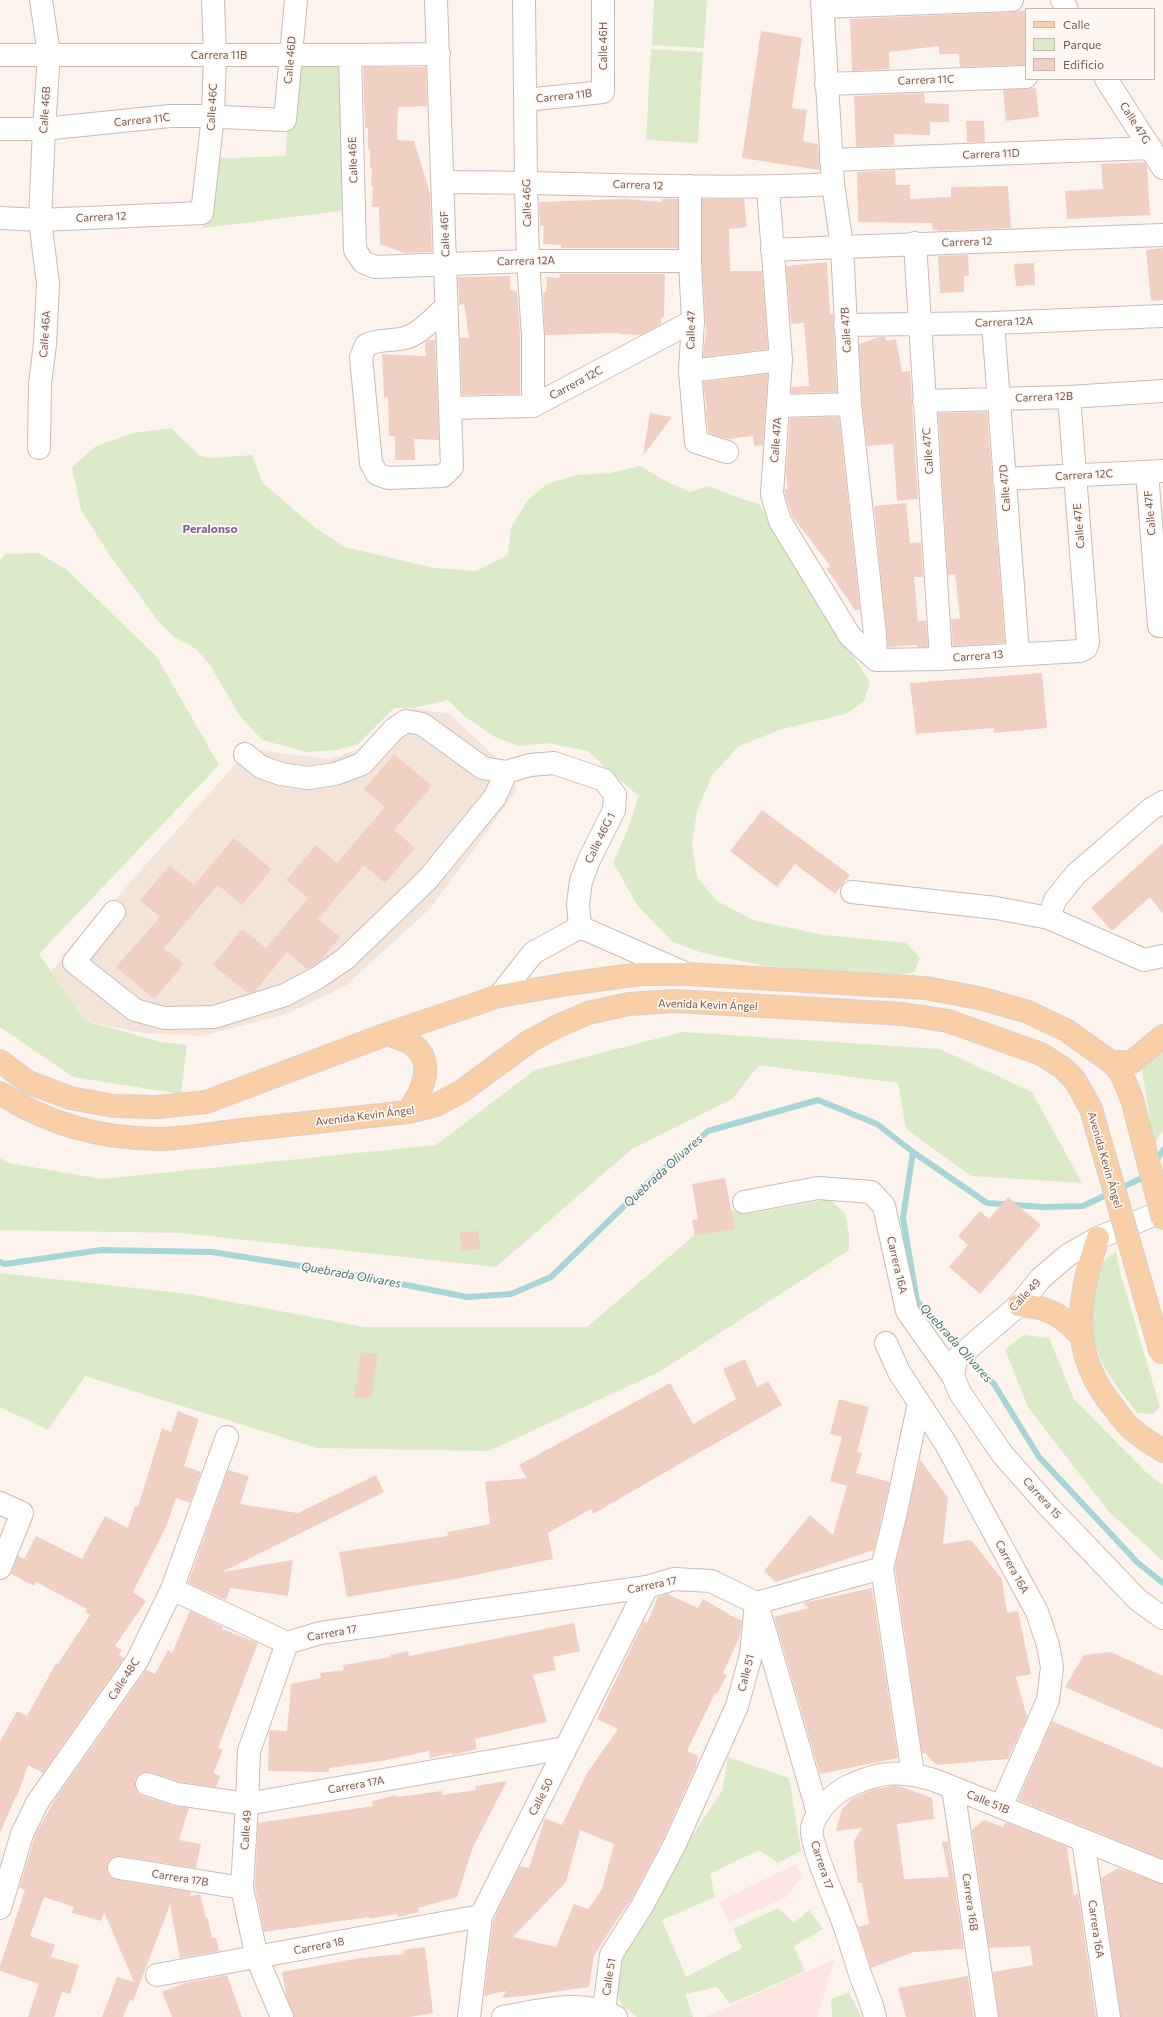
<!DOCTYPE html>
<html>
<head>
<meta charset="utf-8">
<style>
	body { margin:0 }
	#map { position:relative; width:1163px; height:2017px; overflow:hidden; background:#fcf4ec; font-family:Commissioner,sans-serif }
	canvas { display:block }
	.legend { position:absolute; left:1025px; top:8px; width:130px; height:72px; box-sizing:border-box; background:#fff8f2; border:1px solid #c9b8b0; margin:0; padding:5px 7px; list-style:none; font-size:12px; color:#78584e }
	.legend li { display:flex; align-items:center; gap:8px; height:20px }
	.legend b { width:20px; border:1px solid #c9b8b0 }
</style>
</head>
<body>
<div id="map">
<canvas width="1163" height="2017"></canvas>
<ul class="legend">
<li><b style="height:5px;background:#f8cfa7"></b>Calle</li>
<li><b style="height:11px;background:#dbeac9"></b>Parque</li>
<li><b style="height:11px;background:#f1d0c4"></b>Edificio</li>
</ul>
</div>
<script>
const c = document.querySelector('canvas').getContext('2d');
c.lineJoin = 'round';
function fillPath(path, color) { c.fillStyle = color; c.fill(path, 'evenodd'); }
function strokePath(path, color, width, dash) { c.strokeStyle = color; c.lineWidth = width; c.lineCap = dash ? 'butt' : 'round'; c.setLineDash(dash || []); c.stroke(path); }
function write(font, color, halo, rows, align = 'center') {
  c.font = font + ' Commissioner,sans-serif'; c.lineWidth = 3.5; c.setLineDash([]); c.textBaseline = 'middle'; c.strokeStyle = halo; c.fillStyle = color; for (const [text, x, y, turn = 0] of rows) {
    c.save(); c.translate(x, y); c.rotate((+turn || 0) * Math.PI / 180); c.textAlign = isNaN(turn) ? turn : align; if (halo) c.strokeText(text, 0, 0); c.fillText(text, 0, 0); c.restore();
  }
}
fillPath(new Path2D(`
	M 413,708 L 450,714 L 510,771 L 517,790 L 431,908 L 344,987 L 286,1014 L 202,1036 L 143,1033 L 85,1021 L 51,971 L 249,749 L 329,759 L 356,750 L 377,734 L 389,719 Z`), '#f4e5da');
fillPath(new Path2D(`
	M 796,1864 L 802,1877 L 785,1898 L 729,1922 L 719,1902 Z
	M 835,1959 L 817,2017 L 705,2017 Z`), '#fce5e0');
fillPath(new Path2D(`
	M 654,0 L 707,0 L 704,48 L 652,45 Z
	M 651,49 L 703,52 L 698,143 L 646,140 Z
	M 301,60 L 347,64 L 348,210 L 203,228 L 203,159 L 286,156 L 289,77 Z
	M 171,428 L 200,456 L 213,458 L 252,455 L 263,483 L 317,529 L 345,547 L 434,568 L 476,571 L 508,555 L 511,528 L 528,500 L 547,484 L 577,475 L 610,473 L 640,466 L 669,483 L 690,492 L 709,486 L 736,497 L 759,504 L 870,683 L 864,701 L 846,714 L 782,729 L 739,746 L 713,774 L 697,810 L 692,846 L 697,877 L 717,901 L 753,920 L 823,935 L 906,943 L 920,958 L 914,972 L 891,976 L 765,966 L 703,953 L 673,942 L 637,905 L 613,862 L 626,834 L 639,796 L 609,771 L 588,751 L 547,743 L 519,746 L 495,737 L 464,716 L 448,700 L 413,708 L 394,708 L 357,745 L 335,750 L 306,752 L 262,740 L 240,716 L 210,665 L 196,649 L 173,636 L 158,621 L 113,560 L 81,510 L 72,467 L 96,446 L 134,433 Z
	M 38,553 L 67,570 L 157,657 L 219,765 L 39,954 L 85,1021 L 161,1042 L 187,1045 L 181,1094 L 73,1077 L 0,1027 L 0,560 L 5,554 Z
	M 682,1032 L 940,1049 L 1032,1092 L 1082,1183 L 971,1176 L 906,1129 L 898,1083 L 759,1065 L 732,1099 L 632,1149 L 496,1267 L 181,1233 L 0,1230 L 0,1158 L 9,1163 L 102,1179 L 436,1145 L 535,1070 Z
	M 1163,1044 L 1163,1130 L 1154,1145 L 1141,1063 Z
	M 829,1199 L 845,1213 L 849,1235 L 849,1250 L 659,1372 L 489,1451 L 317,1448 L 85,1376 L 48,1430 L 0,1407 L 0,1273 L 189,1294 L 365,1327 L 587,1327 L 725,1209 L 753,1213 Z
	M 1116,1251 L 1120,1272 L 1160,1407 L 1152,1414 L 1137,1413 C 1122,1393 1104,1372 1096,1348 C 1090,1331 1093,1283 1100,1266 C 1103,1260 1111,1255 1116,1251 Z
	M 1024,1335 L 1049,1338 L 1074,1399 L 1147,1473 L 1163,1485 L 1163,1561 L 1108,1511 L 1028,1407 L 1005,1349 Z
	M 728,1757 L 789,1778 L 801,1851 L 778,1863 L 759,1850 L 710,1874 L 715,1897 L 662,1920 L 686,1977 L 742,1948 L 733,1929 L 778,1908 L 794,1923 L 809,1910 L 823,1929 L 794,1946 L 805,1971 L 730,2004 L 717,1987 L 685,1994 L 693,2017 L 637,2017 L 623,2006 L 614,1989 L 613,1963 L 669,1871 L 722,1791 Z
	M 849,1992 L 861,2017 L 832,2017 L 831,1999 Z`), '#dbeac9');
strokePath(new Path2D(`
	M 913,1152 L 903,1218 L 917,1301 L 994,1384 L 1039,1457 L 1138,1563 L 1163,1583
	M 1154,1164 L 1163,1150
	M 0,1262 L 5,1264 L 101,1250 L 212,1252 L 345,1273 L 467,1297 L 511,1294 L 551,1277 L 654,1177 L 708,1131 L 818,1100 L 877,1124 L 913,1152 L 987,1203 L 1044,1207 L 1083,1206 L 1144,1177 L 1146,1175`), '#a6d6d8', 6);
fillPath(new Path2D(`
	M 1026,10 L 1026,65 L 960,67 L 959,54 L 939,54 L 939,46 L 889,52 L 890,69 L 852,71 L 850,19 L 1012,12 Z
	M 761,31 L 802,38 L 792,108 L 807,110 L 803,141 L 818,144 L 820,170 L 742,158 Z
	M 363,67 L 426,67 L 427,106 L 398,107 L 397,140 L 414,141 L 430,193 L 432,252 L 404,253 L 380,244 L 379,207 L 372,207 L 373,186 L 371,186 L 372,168 L 370,168 L 370,149 L 368,149 L 368,128 L 365,128 Z
	M 1036,88 L 1039,117 L 1006,121 L 1003,90 Z
	M 924,93 L 925,103 L 949,104 L 949,122 L 930,122 L 930,135 L 894,134 L 894,145 L 856,147 L 854,96 Z
	M 966,121 L 984,121 L 985,142 L 967,142 Z
	M 1144,162 L 1147,166 L 1150,215 L 1067,219 L 1065,191 L 1103,189 L 1101,164 Z
	M 895,170 L 896,185 L 910,185 L 910,199 L 951,197 L 951,187 L 1008,186 L 1011,228 L 937,231 L 937,229 L 933,230 L 932,223 L 858,222 L 857,172 Z
	M 625,199 L 662,202 L 662,199 L 678,199 L 678,248 L 561,248 L 561,245 L 543,244 L 544,226 L 540,226 L 539,202 Z
	M 702,199 L 744,199 L 747,227 L 729,229 L 730,271 L 762,271 L 768,349 L 703,357 L 706,331 L 702,261 Z
	M 1163,248 L 1163,300 L 1151,301 L 1146,250 Z
	M 968,255 L 969,276 L 964,276 L 964,292 L 940,293 L 938,256 Z
	M 827,262 L 830,314 L 833,314 L 837,392 L 791,393 L 792,387 L 809,386 L 804,323 L 791,324 L 786,266 Z
	M 1034,263 L 1035,285 L 1016,286 L 1014,264 Z
	M 560,274 L 665,274 L 664,317 L 661,317 L 661,324 L 641,335 L 619,334 L 619,333 L 545,335 L 543,292 L 546,292 L 547,277 L 559,278 Z
	M 510,276 L 510,290 L 517,291 L 520,336 L 520,394 L 462,395 L 460,338 L 469,338 L 464,304 L 459,305 L 458,277 Z
	M 879,337 L 885,337 L 887,341 L 896,339 L 902,372 L 910,371 L 918,499 L 897,501 L 893,444 L 867,446 L 862,403 L 859,344 Z
	M 428,340 L 435,340 L 439,440 L 414,439 L 415,460 L 395,460 L 395,436 L 389,436 L 388,397 L 384,398 L 382,354 L 426,356 L 425,342 Z
	M 768,374 L 763,445 L 754,446 L 753,436 L 728,439 L 708,433 L 706,409 L 707,409 L 703,382 Z
	M 987,412 L 1005,643 L 953,646 L 951,619 L 960,618 L 955,574 L 948,575 L 938,413 Z
	M 650,413 L 672,417 L 643,456 Z
	M 839,417 L 860,610 L 855,610 L 826,568 L 831,567 L 792,516 L 785,493 L 785,489 L 788,489 L 786,474 L 790,418 Z
	M 906,503 L 910,543 L 921,542 L 923,577 L 914,577 L 918,621 L 926,621 L 928,647 L 917,647 L 917,645 L 888,647 L 874,506 Z
	M 1042,673 L 1047,728 L 994,733 L 994,728 L 916,734 L 910,683 Z
	M 394,754 L 432,786 L 394,830 L 415,848 L 385,883 L 364,865 L 318,919 L 340,937 L 320,961 L 307,969 L 287,952 L 255,991 L 248,993 L 213,965 L 242,929 L 266,948 L 308,898 L 286,880 L 316,845 L 337,863 L 385,807 L 364,789 Z
	M 762,810 L 850,875 L 835,894 L 795,864 L 777,887 L 730,851 Z
	M 234,838 L 272,869 L 242,905 L 218,885 L 164,948 L 184,964 L 154,999 L 116,967 L 160,917 L 140,900 L 170,865 L 194,885 Z
	M 1163,843 L 1163,914 L 1150,897 L 1112,931 L 1091,908 Z
	M 725,1178 L 735,1229 L 695,1236 L 692,1220 L 698,1219 L 692,1184 Z
	M 1008,1197 L 1041,1225 L 980,1294 L 949,1267 L 968,1245 L 958,1236 L 980,1211 L 989,1219 Z
	M 478,1231 L 480,1249 L 461,1251 L 460,1232 Z
	M 361,1352 L 378,1354 L 371,1399 L 354,1397 Z
	M 745,1359 L 757,1387 L 768,1381 L 782,1405 L 593,1514 L 591,1509 L 548,1533 L 553,1559 L 450,1580 L 347,1597 L 339,1552 L 448,1536 L 447,1532 L 490,1524 L 485,1482 L 527,1478 L 519,1465 L 670,1383 L 693,1424 L 736,1399 L 723,1369 Z
	M 839,1399 L 869,1407 L 857,1452 L 862,1453 L 856,1473 L 890,1482 L 874,1550 L 776,1582 L 764,1571 L 810,1515 L 833,1535 L 847,1486 L 830,1481 L 842,1437 L 830,1434 Z
	M 178,1411 L 199,1419 L 184,1466 L 201,1472 L 190,1503 L 176,1498 L 166,1527 L 133,1592 L 146,1601 L 115,1646 L 122,1650 L 119,1655 L 124,1658 L 43,1773 L 28,1765 L 17,1797 L 16,1796 L 0,1833 L 0,1742 L 17,1711 L 27,1716 L 56,1663 L 58,1664 L 90,1615 L 85,1612 L 87,1609 L 36,1582 L 34,1586 L 11,1574 L 18,1556 L 24,1559 L 36,1536 L 82,1559 L 105,1516 L 128,1528 L 135,1506 L 138,1507 L 162,1428 L 171,1432 Z
	M 920,1459 L 948,1498 L 943,1544 L 971,1540 L 1002,1579 L 1007,1613 L 1018,1611 L 1031,1674 L 1016,1677 L 1027,1717 L 1008,1759 L 936,1765 L 925,1753 L 922,1753 L 895,1568 Z
	M 228,1470 L 249,1476 L 240,1504 L 298,1513 L 376,1475 L 384,1492 L 222,1572 L 293,1560 L 288,1596 L 230,1588 L 226,1600 L 188,1583 Z
	M 872,1588 L 898,1758 L 820,1774 L 774,1617 L 809,1608 L 803,1603 Z
	M 667,1594 L 698,1608 L 703,1599 L 729,1614 L 730,1616 L 733,1616 L 742,1621 L 740,1636 L 723,1673 L 727,1675 L 717,1694 L 715,1693 L 687,1751 L 698,1756 L 696,1766 L 664,1838 L 631,1900 L 616,1921 L 594,1956 L 589,1987 L 533,1995 L 502,1998 L 506,1991 L 484,1996 L 493,1922 L 498,1910 L 520,1866 L 529,1868 L 545,1818 L 562,1825 L 587,1773 L 618,1729 L 597,1719 L 644,1621 L 647,1623 L 658,1597 ZM 580,1830 L 614,1844 L 602,1889 L 588,1909 L 574,1904 L 556,1947 L 513,1937 L 566,1882 Z
	M 190,1611 L 223,1627 L 222,1629 L 258,1643 L 218,1748 L 223,1750 L 213,1773 L 220,1776 L 216,1787 L 180,1782 L 151,1772 L 144,1772 L 139,1774 L 135,1780 L 135,1787 L 138,1793 L 143,1796 L 173,1806 L 189,1808 L 179,1840 L 201,1844 L 196,1868 L 121,1856 L 115,1856 L 110,1860 L 107,1866 L 107,1872 L 111,1877 L 117,1880 L 191,1892 L 190,1896 L 200,1894 L 206,1918 L 208,1918 L 212,1938 L 216,1938 L 219,1951 L 180,1958 L 170,1905 L 133,2001 L 130,2000 L 123,2017 L 102,2017 L 117,1977 L 134,1982 L 104,1912 L 101,1921 L 72,1913 L 74,1907 L 44,1897 L 30,1936 L 55,1945 L 51,1957 L 79,1965 L 70,1994 L 62,1992 L 54,2017 L 28,2017 L 39,1984 L 0,1971 L 0,1966 L 25,1890 L 19,1888 L 36,1833 L 56,1798 L 146,1670 L 155,1674 L 168,1650 L 172,1653 Z
	M 574,1623 L 580,1651 L 553,1657 L 556,1670 L 533,1675 L 547,1722 L 475,1739 L 477,1749 L 452,1755 L 452,1753 L 430,1758 L 429,1751 L 382,1761 L 329,1768 L 329,1772 L 268,1771 L 269,1732 L 270,1730 L 287,1731 L 291,1684 L 321,1678 L 320,1673 L 344,1670 L 343,1665 L 391,1657 L 390,1655 L 408,1651 L 409,1656 Z
	M 1111,1652 L 1163,1676 L 1163,1730 L 1065,1687 L 1084,1655 Z
	M 1052,1721 L 1163,1768 L 1163,1859 L 1018,1800 Z
	M 507,1781 L 473,1847 L 457,1897 L 418,1908 L 419,1912 L 398,1917 L 397,1914 L 369,1919 L 369,1917 L 264,1932 L 255,1887 L 258,1823 L 373,1806 L 372,1801 L 396,1795 L 397,1797 L 442,1791 L 442,1795 L 476,1790 L 475,1786 Z
	M 892,1786 L 899,1786 L 932,1798 L 934,1819 L 897,1824 L 904,1879 L 949,1877 L 942,1842 L 948,1841 L 964,1949 L 914,1952 L 871,1968 L 858,1927 L 869,1924 L 862,1883 L 858,1883 L 854,1841 L 862,1828 L 836,1831 L 842,1809 L 853,1798 L 874,1789 Z
	M 984,1820 L 1003,1827 L 1006,1822 L 1067,1847 L 1074,1896 L 1078,1893 L 1096,2017 L 999,2017 L 993,1972 L 1033,1965 L 1030,1946 L 989,1948 L 972,1830 Z
	M 1118,1868 L 1163,1884 L 1163,2017 L 1121,2017 L 1101,1878 Z
	M 425,1947 L 433,2013 L 410,2017 L 294,2017 L 286,1995 L 282,1972 L 360,1958 L 404,1954 L 403,1950 Z
	M 227,1975 L 242,2017 L 172,2017 L 162,1992 L 185,1983 Z
	M 968,1976 L 974,2017 L 906,2017 L 898,1988 Z`), '#f1d0c4');
const minor = new Path2D(`
	M 436,0 L 452,467 L 443,476 L 388,478 L 377,474 L 371,463 L 361,357 L 366,345 C 380,338 394,342 408,337 C 422,332 434,317 445,308
	M 524,0 L 526,182 L 528,261 L 533,336 L 533,406
	M 1062,0 L 1067,9
	M 823,7 L 1012,0
	M 0,55 L 350,55 L 439,54
	M 350,55 L 355,250 L 363,262 L 375,267 L 528,261 L 690,261
	M 1106,79 L 1163,168
	M 826,84 L 1026,77
	M 525,100 L 603,92 L 603,0
	M 0,129 L 44,129 L 170,116 L 202,116 L 285,120 L 296,0
	M 831,160 L 1151,148
	M 443,182 C 573,182 703,191 833,184
	M 690,186 L 690,261 L 693,321 L 690,371 L 696,442 L 727,452
	M 768,188 L 781,360 L 772,494 L 780,521 L 850,636 L 876,660
	M 0,218 L 40,220 L 202,213 L 213,116 L 215,55 L 213,0
	M 915,243 L 941,659
	M 772,250 L 842,247 L 850,404 L 875,634 L 876,660
	M 993,323 L 1018,653
	M 845,325 L 993,323 L 1163,316
	M 690,371 L 781,360
	M 924,401 L 1069,397 L 1163,391
	M 779,406 L 850,404
	M 450,408 L 533,406 L 693,321
	M 39,448 L 40,384 L 45,344 L 48,284 L 40,220 L 44,129 L 49,54 L 41,0
	M 1147,472 L 1159,626 L 1163,626
	M 1004,479 L 1163,471
	M 876,660 L 941,659 L 1080,651 L 1086,648 L 1088,642 L 1069,397
	M 245,754 L 261,767 L 281,774 L 308,778 L 335,774 L 362,764 L 394,729 L 406,721 L 422,724 L 483,768 L 506,772 L 530,765 L 554,763 L 604,780 L 615,795 L 614,810 L 589,860 L 581,881 L 578,904 L 580,927
	M 852,892 L 996,908 L 1049,918 L 1144,960 L 1163,956
	M 114,912 L 74,962 L 135,1010 L 164,1018 L 214,1017 L 285,995 L 317,978 L 345,959 L 428,879 L 495,797 L 506,772
	M 1049,918 L 1055,900 L 1076,874 L 1151,809 L 1163,802
	M 580,927 L 687,974
	M 499,996 L 533,953 L 580,927
	M 744,1202 L 818,1188 L 871,1192 L 884,1206 L 907,1311 L 953,1376
	M 886,1343 L 899,1372 L 946,1444 L 1037,1612 L 1048,1645 L 1052,1667 L 1048,1700 L 1001,1807
	M 882,1568 L 895,1516 L 919,1403
	M 172,1589 L 287,1643 L 320,1633 L 647,1587
	M 760,1614 L 818,1813
	M 147,1784 L 177,1794 L 247,1804 L 565,1748
	M 1083,1840 L 1109,2017
	M 119,1868 L 242,1888
	M 0,1908 L 22,1834 L 37,1803 L 137,1661 L 172,1589 L 227,1437
	M 157,1975 L 481,1916
	M 604,2010 L 611,1955 L 642,1906 L 675,1844 L 737,1706 L 751,1655 L 756,1603
	M 282,2017 L 257,1958 L 242,1888 L 247,1804 L 249,1751 L 287,1643
	M 503,2017 C 539,2011 582,1998 616,2017`);
const tertiary = new Path2D(`
	M 822,0 L 833,184 L 842,247 L 1163,235
	M 0,1503 L 22,1513 L 0,1568
	M 953,1788 L 987,2017
	M 469,2017 L 481,1916 L 647,1587 L 674,1579 L 711,1581 L 756,1603 L 882,1568 L 913,1774`);
const secondary = new Path2D(`
	M 1163,1211 L 1098,1238 L 1068,1255 L 1041,1278 L 1019,1305 L 956,1359 L 953,1376 L 960,1393 L 1003,1455 L 1049,1507 L 1138,1600 L 1163,1618
	M 875,2017 C 872,2003 866,1990 861,1977 C 854,1956 848,1934 840,1914 C 834,1898 809,1841 812,1828 C 816,1810 834,1793 849,1786 C 880,1771 902,1770 934,1780 L 1163,1872`);
const primary = new Path2D(`
	M 387,1034 C 394,1037 403,1039 410,1043 C 438,1060 422,1092 408,1112
	M 0,1061 L 28,1082 L 70,1098 L 114,1106 L 158,1107 L 206,1102 L 387,1034 L 499,996 L 567,984 L 641,974 L 687,974 L 926,988 L 983,999 L 1028,1012 L 1066,1030 L 1111,1062 L 1121,1073 L 1132,1099
	M 1111,1062 L 1132,1062 L 1163,1036
	M 0,1093 C 49,1125 103,1139 161,1139 C 191,1138 221,1132 251,1129 C 303,1123 356,1118 408,1112 L 436,1105 L 462,1091 L 530,1041 L 558,1026 L 588,1013 L 629,1004 L 675,1001 L 903,1014 L 948,1021 L 1041,1054 L 1063,1068 L 1075,1080 L 1091,1109
	M 1098,1238 C 1076,1301 1069,1355 1115,1409 C 1120,1416 1126,1425 1133,1430 C 1142,1438 1153,1444 1163,1451
	M 1019,1305 C 1047,1307 1061,1314 1080,1335`);
strokePath(minor, '#cfbab0', 24);
strokePath(tertiary, '#cfbab0', 24);
strokePath(secondary, '#d4bcb1', 24);
strokePath(primary, '#d9d0cd', 24);
strokePath(minor, '#fff', 22);
strokePath(tertiary, '#fff', 22);
strokePath(secondary, '#fff', 22);
strokePath(primary, '#f8cfa7', 22);
const primaryBridge = new Path2D(`
	M 1132,1099 L 1163,1219
	M 1091,1109 L 1161,1353`);
strokePath(primaryBridge, '#d9d0cd', 24, []);
strokePath(primaryBridge, '#f8cfa7', 22);
write('11px', '#78584e', '#fff8f2', [
	["Calle 46H",603,46,-90],
	["Carrera 11B",219,55],
	["Calle 46D",290,60,-85],
	["Carrera 11C",926,80,-2],
	["Carrera 11B",564,96,-6],
	["Calle 46C",212,107,-87],
	["Calle 46B",45,110,-86],
	["Carrera 11C",142,120,-6],
	["Calle 47G",1135,123,57],
	["Carrera 11D",991,154,-2],
	["Calle 46E",353,160,-92],
	["Carrera 12",638,185,2],
	["Calle 46G",527,203,-91],
	["Carrera 12",101,217,-3],
	["Calle 46F",445,234,-92],
	["Carrera 12",967,242,-2],
	["Carrera 12A",526,261,-1],
	["Carrera 12A",1004,322,-2],
	["Calle 47",691,330,-89],
	["Calle 47B",846,330,-93],
	["Calle 46A",45,334,-86],
	["Carrera 12C",576,383,-28],
	["Carrera 12B",1044,397,-2],
	["Calle 47A",776,440,-86],
	["Calle 47C",928,451,-94],
	["Carrera 12C",1084,475,-3],
	["Calle 47D",1005,488,-94],
	["Calle 47F",1150,513,-95],
	["Calle 47E",1079,526,-95],
	["Carrera 13",978,656,-4],
	["Calle 46G 1",600,838,-64],
	["Avenida Kevin Ángel",708,1005,2],
	["Avenida Kevin Ángel",365,1116,-7],
	["Avenida Kevin Ángel",1105,1160,74],
	["Carrera 16A",897,1265,77],
	["Calle 49",1025,1295,-47],
	["Carrera 15",1042,1498,48],
	["Carrera 16A",1012,1567,62],
	["Carrera 17",652,1585,-11],
	["Carrera 17",332,1633,-10],
	["Calle 51",746,1673,-76],
	["Calle 48C",124,1679,-57],
	["Carrera 17A",356,1785,-10],
	["Calle 50",541,1797,-63],
	["Calle 51B",988,1802,22],
	["Calle 49",246,1830,-86],
	["Carrera 17",822,1865,72],
	["Carrera 17B",180,1878,9],
	["Carrera 16B",970,1902,82],
	["Carrera 16A",1096,1929,82],
	["Carrera 18",319,1946,-11],
	["Calle 51",609,1977,-81]
]);
write('bold 12px', '#7e6693', '#fff8f2', [
	["Peralonso",210,529]
]);
write('italic 12px', '#42797c', '#fff8f2', [
	["Quebrada Olivares",663,1171,-42],
	["Quebrada Olivares",351,1275,10],
	["Quebrada Olivares",956,1343,48]
]);
</script>
</body>
</html>
